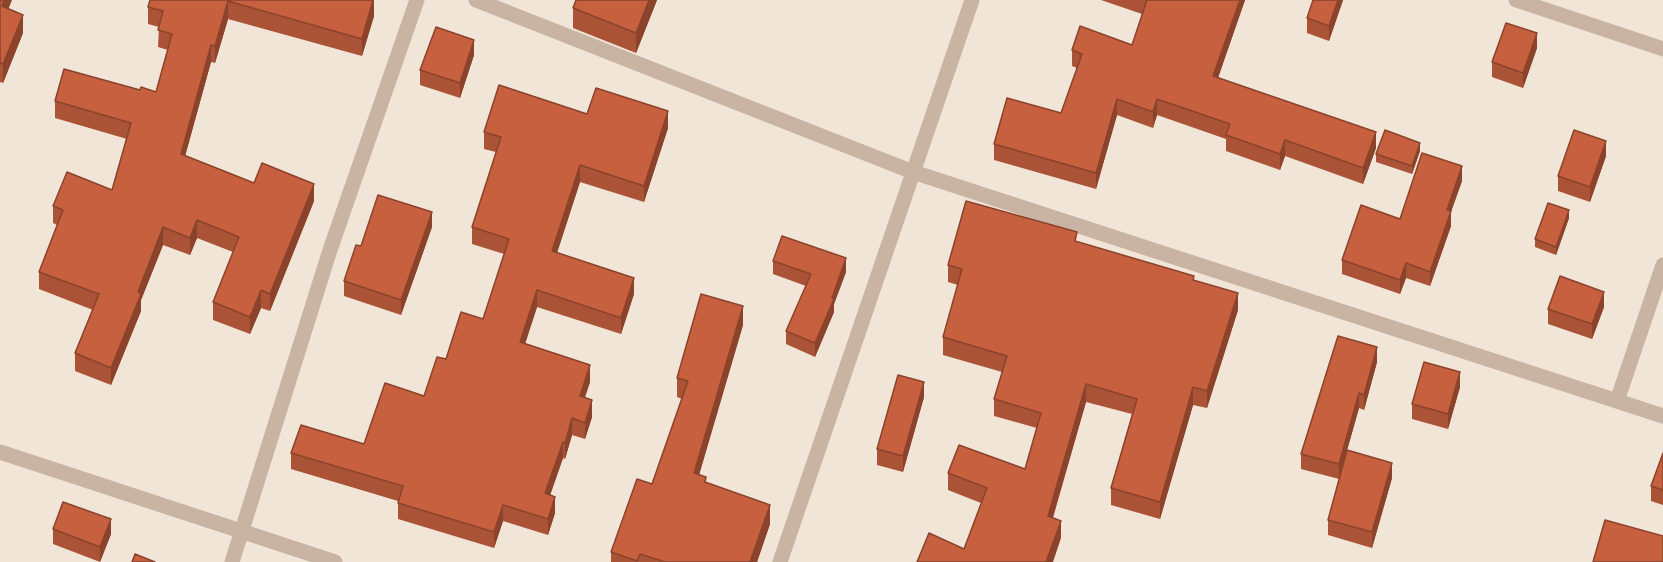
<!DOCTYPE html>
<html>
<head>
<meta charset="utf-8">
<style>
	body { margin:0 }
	canvas { display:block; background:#f1e5d7 }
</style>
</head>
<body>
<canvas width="1663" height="562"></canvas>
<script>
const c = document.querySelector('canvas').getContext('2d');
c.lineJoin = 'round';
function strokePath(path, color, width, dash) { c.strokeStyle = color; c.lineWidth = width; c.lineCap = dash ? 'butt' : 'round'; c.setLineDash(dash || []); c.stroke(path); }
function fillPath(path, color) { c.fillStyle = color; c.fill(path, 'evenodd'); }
strokePath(new Path2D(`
	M 476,0 L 913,172 L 1663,416
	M 1516,0 L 1663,49
	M 1617,401 L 1663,265
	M 232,562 L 330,250 L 417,0`), '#c9b4a3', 15);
strokePath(new Path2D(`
	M 0,452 L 335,562
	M 780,562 L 972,0`), '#c9b4a3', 15);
fillPath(new Path2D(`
	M 0,0 L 8,9 L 23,33 L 3,83 L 0,82 Z
	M 150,0 L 374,0 L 374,16 L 362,56 L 228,19 L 215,63 L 211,62 L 185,156 L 254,183 L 314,201 L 270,311 L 261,308 L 250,334 L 213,320 L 213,302 L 233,252 L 197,238 L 190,255 L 163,245 L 141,300 L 141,311 L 111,385 L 75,371 L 75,353 L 93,310 L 39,289 L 39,272 L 57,225 L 53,223 L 53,206 L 112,190 L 127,139 L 55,118 L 55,101 L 140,90 L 156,92 L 168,50 L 158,47 L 159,27 L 148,24 L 148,7 Z
	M 657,0 L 636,53 L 573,28 L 573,8 Z
	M 1101,0 L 1245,0 L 1218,78 L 1376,148 L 1363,184 L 1285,156 L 1280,170 L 1226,151 L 1226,139 L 1157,115 L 1153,128 L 1117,115 L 1096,189 L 994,160 L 994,144 L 1061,113 L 1077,68 L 1072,66 L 1072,50 L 1132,45 L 1142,14 Z
	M 1343,0 L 1329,41 L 1307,33 L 1307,18 Z
	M 1537,48 L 1523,88 L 1492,77 L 1492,62 Z
	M 474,55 L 460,98 L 420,85 L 420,70 Z
	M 587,114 L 668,128 L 644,202 L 580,182 L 557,253 L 634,294 L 621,334 L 537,307 L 525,344 L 590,382 L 585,397 L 592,417 L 585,439 L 572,435 L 565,459 L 563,458 L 550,495 L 555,513 L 548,535 L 503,521 L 494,548 L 398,519 L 398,501 L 291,469 L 291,453 L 364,444 L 424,396 L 446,359 L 483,319 L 504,254 L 472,244 L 472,227 L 496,152 L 484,149 L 484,132 Z
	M 1420,151 L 1412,174 L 1376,162 L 1376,154 Z
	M 1606,156 L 1590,202 L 1558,191 L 1558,176 Z
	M 1462,181 L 1451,211 L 1451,226 L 1430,286 L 1406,278 L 1400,294 L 1342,274 L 1342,260 L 1400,219 Z
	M 1569,218 L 1556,255 L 1535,247 L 1535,239 Z
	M 432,227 L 401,315 L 344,296 L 344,281 L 361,246 Z
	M 1077,242 L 1194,280 L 1238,310 L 1207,408 L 1193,405 L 1160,519 L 1111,505 L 1111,488 L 1132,414 L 1086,402 L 1053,518 L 1061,538 L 964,549 L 981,503 L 948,490 L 948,473 L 1025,469 L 1037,428 L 994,416 L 994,399 L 1002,372 L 943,355 L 943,337 L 958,285 L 948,282 L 948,265 Z
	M 773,261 L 846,272 L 834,304 L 834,312 L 815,357 L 786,344 L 786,331 L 806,286 L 773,274 Z
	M 1604,307 L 1592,339 L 1548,324 L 1548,309 Z
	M 743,325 L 699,475 L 706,483 L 770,524 L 757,562 L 611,562 L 611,552 L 652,484 L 682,399 L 677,397 L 677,378 Z
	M 1377,362 L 1364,410 L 1359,408 L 1347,450 L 1392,478 L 1372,548 L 1328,535 L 1328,520 L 1339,479 L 1301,469 L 1301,454 Z
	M 1460,387 L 1448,429 L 1412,419 L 1412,404 Z
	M 924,397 L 903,472 L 877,465 L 877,449 Z
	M 1663,453 L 1663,505 L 1651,501 L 1651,486 Z
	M 53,529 L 111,534 L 100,562 L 53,544 Z`), '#ab5336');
fillPath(new Path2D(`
	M 4,0 L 12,0 L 2,25 L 2,6 Z
	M 374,0 L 374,16 L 362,56 L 362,39 Z
	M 649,0 L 657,0 L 636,53 L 636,33 Z
	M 1240,0 L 1245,0 L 1213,92 L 1213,76 Z
	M 1338,0 L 1343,0 L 1329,41 L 1329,26 Z
	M 228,1 L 228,19 L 215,63 L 215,46 Z
	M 23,15 L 23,33 L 3,83 L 3,64 Z
	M 1537,33 L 1537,48 L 1523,88 L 1523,73 Z
	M 474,40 L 474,55 L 460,98 L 460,83 Z
	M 211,45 L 211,62 L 181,171 L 181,154 Z
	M 1117,99 L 1117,115 L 1096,189 L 1096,173 Z
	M 1157,99 L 1157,115 L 1153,128 L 1153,112 Z
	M 668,111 L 668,128 L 644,202 L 644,186 Z
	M 1376,132 L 1376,148 L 1363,184 L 1363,168 Z
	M 1285,140 L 1285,156 L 1280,170 L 1280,154 Z
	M 1606,141 L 1606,156 L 1590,202 L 1590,187 Z
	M 1420,143 L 1420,151 L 1412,174 L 1412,166 Z
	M 580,165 L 580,182 L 552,268 L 552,251 Z
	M 1462,166 L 1462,181 L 1450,215 L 1451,211 L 1451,226 L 1430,286 L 1430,272 L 1447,210 Z
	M 314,184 L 314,201 L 270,311 L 270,294 Z
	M 1569,210 L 1569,218 L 1556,255 L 1556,247 Z
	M 432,212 L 432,227 L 401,315 L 401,300 Z
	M 197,220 L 197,238 L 190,255 L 190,238 Z
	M 163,227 L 163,245 L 141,300 L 141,311 L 111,385 L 111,368 L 138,292 Z
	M 846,258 L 846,272 L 834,304 L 834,312 L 815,357 L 815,343 Z
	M 1406,263 L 1406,278 L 1400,294 L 1400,280 Z
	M 634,278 L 634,294 L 621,334 L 621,318 Z
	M 261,290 L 261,308 L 250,334 L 250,317 Z
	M 537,290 L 537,307 L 520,359 L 520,342 Z
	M 1604,292 L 1604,307 L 1592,339 L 1592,324 Z
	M 1238,293 L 1238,310 L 1207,408 L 1207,391 Z
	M 743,306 L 743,325 L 694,492 L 694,473 Z
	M 1377,347 L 1377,362 L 1364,410 L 1364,395 Z
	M 590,365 L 590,382 L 580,412 L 580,396 Z
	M 1460,372 L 1460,387 L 1448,429 L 1448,414 Z
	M 924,382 L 924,397 L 903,472 L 903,456 Z
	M 1086,384 L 1086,402 L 1048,533 L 1048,516 Z
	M 1193,387 L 1193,405 L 1160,519 L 1160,502 Z
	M 1359,393 L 1359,408 L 1339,479 L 1339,464 Z
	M 592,400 L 592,417 L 585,439 L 585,423 Z
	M 572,418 L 572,435 L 565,459 L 565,443 Z
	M 563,442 L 563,458 L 545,510 L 545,493 Z
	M 1392,463 L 1392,478 L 1372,548 L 1372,532 Z
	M 555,497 L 555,513 L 548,535 L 548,519 Z
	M 503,505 L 503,521 L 494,548 L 494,532 Z
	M 770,505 L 770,524 L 757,562 L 750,562 Z
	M 111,519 L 111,534 L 100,562 L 100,547 Z
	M 1061,521 L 1061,538 L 1053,562 L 1046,562 Z`), '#8b432c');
const building = new Path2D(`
	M 0,0 L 4,0 L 2,6 L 23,15 L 3,64 L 0,63 Z
	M 150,0 L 373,0 L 362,39 L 228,1 L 215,46 L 211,45 L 181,154 L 254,183 L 262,163 L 314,184 L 270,294 L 261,290 L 250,317 L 213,302 L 239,237 L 197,220 L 190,238 L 163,227 L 138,292 L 141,294 L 111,368 L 75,353 L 99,294 L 39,272 L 63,210 L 53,206 L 67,172 L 112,190 L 131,123 L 55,101 L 64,69 L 140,90 L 141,87 L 156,92 L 172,34 L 158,30 L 163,11 L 148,7 Z
	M 576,0 L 649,0 L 636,33 L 573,8 Z
	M 1146,0 L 1240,0 L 1213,76 L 1376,132 L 1363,168 L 1285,140 L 1280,154 L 1226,135 L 1230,124 L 1157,99 L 1153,112 L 1117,99 L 1096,173 L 994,144 L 1007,98 L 1061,113 L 1082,54 L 1072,50 L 1080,26 L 1132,45 L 1147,0 Z
	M 1313,0 L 1338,0 L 1329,26 L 1307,18 Z
	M 1506,23 L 1537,33 L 1523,73 L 1492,62 Z
	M 436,27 L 474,40 L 460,83 L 420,70 Z
	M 499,85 L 587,114 L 596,88 L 668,111 L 644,186 L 580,165 L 552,251 L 634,278 L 621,318 L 537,290 L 520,342 L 590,365 L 580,396 L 592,400 L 585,423 L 572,418 L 565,443 L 563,442 L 545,493 L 555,497 L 548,519 L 503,505 L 494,532 L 398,503 L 403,486 L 291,453 L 301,425 L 364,444 L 385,383 L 424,396 L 437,357 L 446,359 L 461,312 L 483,319 L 509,239 L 472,227 L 501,137 L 484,132 Z
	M 1385,130 L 1420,143 L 1412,166 L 1376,154 Z
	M 1574,130 L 1606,141 L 1590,187 L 1558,176 Z
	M 1422,153 L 1462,166 L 1447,210 L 1451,211 L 1430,272 L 1406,263 L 1400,280 L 1342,260 L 1361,205 L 1400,219 Z
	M 378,195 L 432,212 L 401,300 L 344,281 L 356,245 L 361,246 Z
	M 966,201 L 1077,232 L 1075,241 L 1194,276 L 1193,280 L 1238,293 L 1207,391 L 1193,387 L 1160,502 L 1111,488 L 1137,399 L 1086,384 L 1048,516 L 1061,521 L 1046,562 L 917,562 L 929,533 L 964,549 L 987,488 L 948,473 L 959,445 L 1025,469 L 1041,413 L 994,399 L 1007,356 L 943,337 L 962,269 L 948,265 Z
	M 1548,203 L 1569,210 L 1556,247 L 1535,239 Z
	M 782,236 L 846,258 L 832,298 L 834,299 L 815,343 L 786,331 L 811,274 L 773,261 Z
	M 1560,276 L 1604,292 L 1592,324 L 1548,309 Z
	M 701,294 L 743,306 L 694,473 L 706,477 L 705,482 L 770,505 L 750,562 L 665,562 L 640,554 L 637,561 L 611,552 L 637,479 L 652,484 L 688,381 L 677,378 Z
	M 1338,336 L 1377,347 L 1364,395 L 1359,393 L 1339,464 L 1301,454 Z
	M 1424,362 L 1460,372 L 1448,414 L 1412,404 Z
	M 898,375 L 924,382 L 903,456 L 877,449 Z
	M 1347,450 L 1392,463 L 1372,532 L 1328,520 Z
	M 1663,453 L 1663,490 L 1651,486 Z
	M 63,502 L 111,519 L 100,547 L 53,529 Z
	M 1605,520 L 1663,536 L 1663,562 L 1593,562 Z
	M 135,554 L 155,562 L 132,562 Z`);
fillPath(building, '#c7603f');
strokePath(building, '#8b432c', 1.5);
</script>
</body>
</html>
